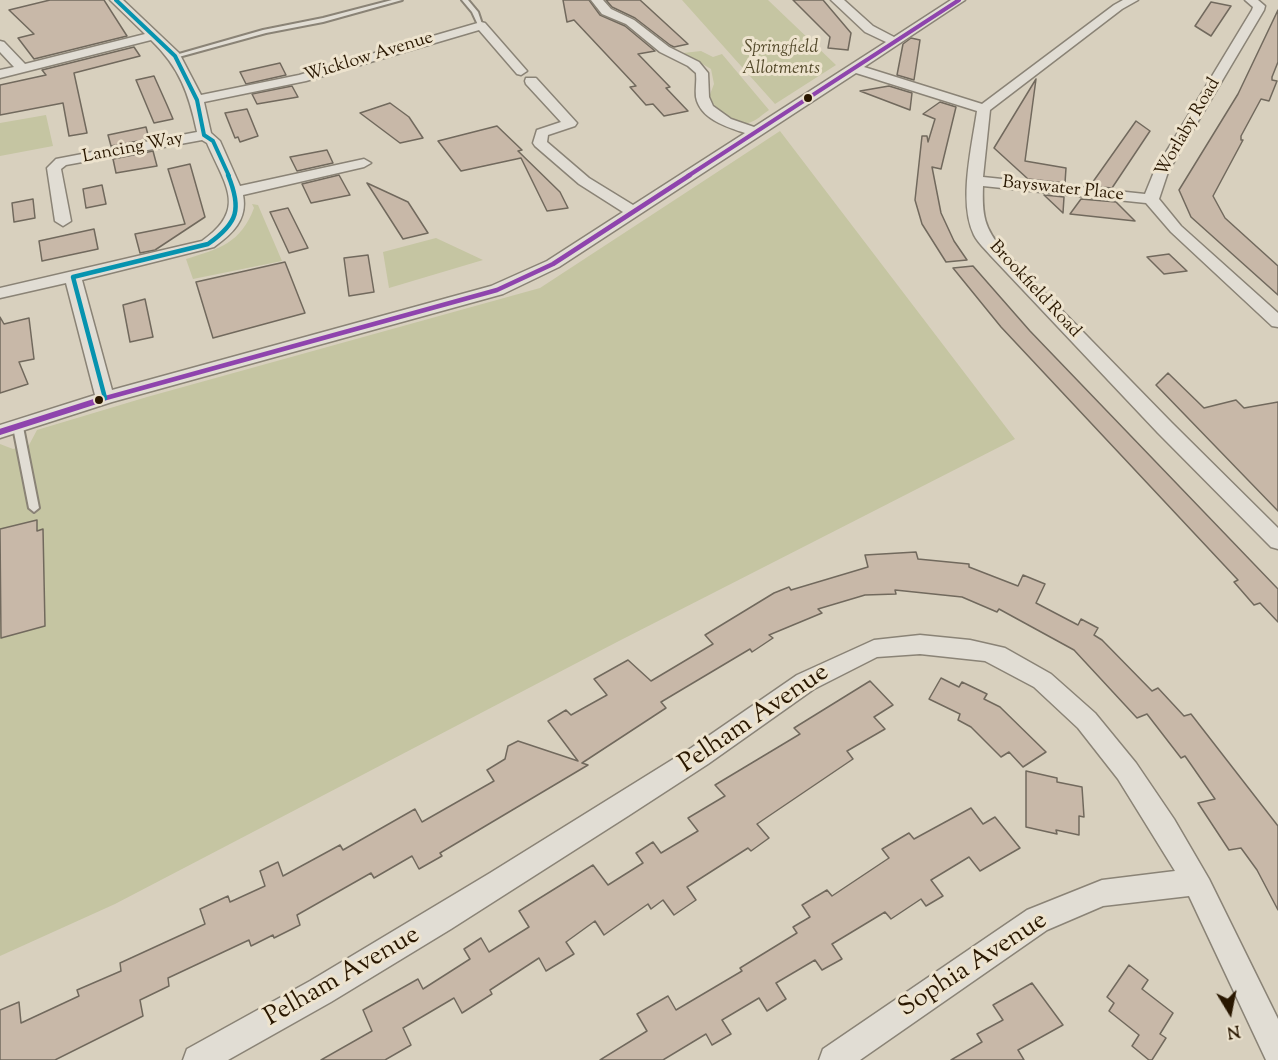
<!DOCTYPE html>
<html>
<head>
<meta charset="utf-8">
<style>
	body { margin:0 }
	#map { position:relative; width:1278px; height:1060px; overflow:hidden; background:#d8d0be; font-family:"Sorts Mill Goudy",serif }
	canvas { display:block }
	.north { position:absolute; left:1200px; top:982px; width:60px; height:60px; -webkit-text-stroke:4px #ede3ce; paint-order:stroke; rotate:170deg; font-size:16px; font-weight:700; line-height:24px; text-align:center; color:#291700 }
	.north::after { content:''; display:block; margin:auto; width:21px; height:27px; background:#291700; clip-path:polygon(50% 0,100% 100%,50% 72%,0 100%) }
</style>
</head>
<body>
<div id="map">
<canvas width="1278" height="1060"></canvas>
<div class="north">N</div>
</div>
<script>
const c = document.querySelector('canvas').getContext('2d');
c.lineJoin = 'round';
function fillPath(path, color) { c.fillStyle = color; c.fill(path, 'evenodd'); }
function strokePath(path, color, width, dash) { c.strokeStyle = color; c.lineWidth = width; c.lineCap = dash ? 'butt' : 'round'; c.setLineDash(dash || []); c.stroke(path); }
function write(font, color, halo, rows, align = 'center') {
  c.font = font + ' "Sorts Mill Goudy",serif'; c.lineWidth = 6; c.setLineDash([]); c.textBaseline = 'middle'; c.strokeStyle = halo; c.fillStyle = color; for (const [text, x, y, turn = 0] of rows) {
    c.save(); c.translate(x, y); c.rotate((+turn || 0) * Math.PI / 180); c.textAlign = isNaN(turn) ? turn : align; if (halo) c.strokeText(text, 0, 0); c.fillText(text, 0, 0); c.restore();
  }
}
fillPath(new Path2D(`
	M 682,0 L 768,0 L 836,65 L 775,104 Z
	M 701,51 L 713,57 L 722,54 L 769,110 C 763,114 755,122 748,123 C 731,127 716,110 709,97 L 714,84 L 711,69 L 683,53 Z
	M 46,115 L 53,146 L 0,156 L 0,123 Z
	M 780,131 L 1015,439 L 617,642 L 115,904 L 0,956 L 0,444 L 13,449 L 29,445 L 37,430 L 147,397 L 540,288 Z
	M 252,204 L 258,205 L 282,261 L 193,279 L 186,259 C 219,249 241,243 254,208 Z
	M 436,238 L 483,260 L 389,288 L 383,252 Z`), '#c5c5a2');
const building = new Path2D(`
	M 50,0 L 104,0 L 127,36 L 34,59 L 18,38 L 34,34 L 9,10 Z
	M 563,0 L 589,0 L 600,15 L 625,26 L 655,51 L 638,54 L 670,87 L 666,88 L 688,111 L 664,116 L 653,104 L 646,105 L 630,87 L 636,86 L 574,20 L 567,22 Z
	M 606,0 L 640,0 L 688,44 L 674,47 L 670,45 L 635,18 L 612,7 Z
	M 793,0 L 823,0 L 851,33 L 848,50 L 828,48 L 830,37 Z
	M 1211,2 L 1231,6 L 1211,36 L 1195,26 Z
	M 1278,10 L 1278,62 L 1272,77 L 1272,80 L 1277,81 L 1269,101 L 1261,99 L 1241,136 L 1241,140 L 1243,140 L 1213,196 L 1225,218 L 1278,266 L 1278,295 L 1191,217 L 1179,190 L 1238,94 Z
	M 911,38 L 920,40 L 914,80 L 897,75 L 903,44 Z
	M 134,47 L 140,56 L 74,73 L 87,133 L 69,136 L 63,103 L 0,115 L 0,85 L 46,75 L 42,70 Z
	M 280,63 L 286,75 L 246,84 L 240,72 Z
	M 154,76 L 167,105 L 173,119 L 154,123 L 136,80 Z
	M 1036,79 L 1025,161 L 1066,168 L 1065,183 L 1028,179 L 994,148 Z
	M 292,86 L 298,97 L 257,104 L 252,94 Z
	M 889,86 L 912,93 L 910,110 L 860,91 Z
	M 940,102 L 956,107 L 941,169 L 932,167 L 941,213 L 954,241 L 967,260 L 946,262 L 922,224 L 915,200 L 922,136 L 927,136 L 928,142 L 935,119 L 923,114 Z
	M 390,103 L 409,117 L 423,138 L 400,143 L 360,113 Z
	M 247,109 L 258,136 L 240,142 L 238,137 L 235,138 L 225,113 Z
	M 1136,121 L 1150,131 L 1112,188 L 1090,186 Z
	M 497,126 L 522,150 L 518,151 L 560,192 L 568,208 L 547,211 L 521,158 L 461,171 L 438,141 Z
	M 146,127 L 149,139 L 111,146 L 108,135 Z
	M 327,150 L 333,163 L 297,171 L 290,157 Z
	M 153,151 L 157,166 L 116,173 L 113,159 Z
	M 190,164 L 205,217 L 155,250 L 140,253 L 135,234 L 185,224 L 168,169 Z
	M 339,175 L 350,195 L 311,203 L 302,184 Z
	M 367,183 L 408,202 L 428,233 L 403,239 Z
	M 102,185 L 106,204 L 86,208 L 83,189 Z
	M 1044,195 L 1064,197 L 1063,213 Z
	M 33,199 L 35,218 L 14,222 L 12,203 Z
	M 1081,199 L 1116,202 L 1135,221 L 1070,214 Z
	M 288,208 L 308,248 L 289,253 L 270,212 Z
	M 94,229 L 98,249 L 42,261 L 39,241 Z
	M 1169,254 L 1187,271 L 1164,274 L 1147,257 Z
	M 368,255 L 374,292 L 349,296 L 344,258 Z
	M 285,262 L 305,313 L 213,338 L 196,282 Z
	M 973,266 L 1030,331 L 1278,589 L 1278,622 L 1260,603 L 1254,605 L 1234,582 L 1238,580 L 1001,327 L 953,268 Z
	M 145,299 L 153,337 L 130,342 L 123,305 Z
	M 0,317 L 4,324 L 29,318 L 34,359 L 19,362 L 28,384 L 0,393 Z
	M 1168,373 L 1204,408 L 1236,400 L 1244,408 L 1278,402 L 1278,511 L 1156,385 Z
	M 37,520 L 37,531 L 43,529 L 45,626 L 1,638 L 0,529 Z
	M 916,552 L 918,559 L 969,564 L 969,567 L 1018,586 L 1023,575 L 1045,584 L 1036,603 L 1078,625 L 1081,619 L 1098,628 L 1094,635 L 1102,640 L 1152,691 L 1158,688 L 1184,716 L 1191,714 L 1278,826 L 1278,910 L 1257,870 L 1241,848 L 1229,850 L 1198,803 L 1215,799 L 1185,756 L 1181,758 L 1147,714 L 1137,718 L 1074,650 L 999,609 L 997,612 L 962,597 L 895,590 L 896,594 L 865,595 L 818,609 L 822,613 L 769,635 L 773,638 L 752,652 L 750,649 L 661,702 L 666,708 L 582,763 L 588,765 L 440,853 L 442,856 L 419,869 L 412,856 L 374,878 L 371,873 L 297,915 L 300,925 L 274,938 L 273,935 L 251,946 L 249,940 L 168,978 L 169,986 L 140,1000 L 143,1016 L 55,1060 L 0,1060 L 0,1010 L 19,1002 L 21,1023 L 79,996 L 77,990 L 121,971 L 120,963 L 205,924 L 200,909 L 228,896 L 230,902 L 265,886 L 260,871 L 278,862 L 283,876 L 340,845 L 343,850 L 415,809 L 422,822 L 494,781 L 487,770 L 505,759 L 508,746 L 518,741 L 578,761 L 548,721 L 566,710 L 571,715 L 607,695 L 594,679 L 628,660 L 651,681 L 713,644 L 705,635 L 774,593 L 789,587 L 791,590 L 868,567 L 865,555 Z
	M 941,678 L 959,687 L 962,682 L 987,694 L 984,699 L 1000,707 L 1046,752 L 1023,767 L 1009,752 L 1001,757 L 971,727 L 958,720 L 960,714 L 929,699 Z
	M 870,681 L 893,705 L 874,717 L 885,729 L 847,751 L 853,759 L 757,824 L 769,838 L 751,851 L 748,848 L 687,887 L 696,900 L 674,915 L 663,900 L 651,909 L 648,904 L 604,935 L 595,921 L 566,942 L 574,954 L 546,971 L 539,958 L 490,990 L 492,994 L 462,1013 L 454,998 L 403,1028 L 411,1045 L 385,1060 L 321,1060 L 372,1031 L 363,1010 L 418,979 L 423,989 L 470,959 L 464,949 L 481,938 L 489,952 L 529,927 L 519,911 L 593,865 L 608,885 L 643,863 L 636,853 L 653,842 L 661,853 L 698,831 L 688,818 L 725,796 L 715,785 L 800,734 L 794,728 Z
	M 1026,771 L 1057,778 L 1057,782 L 1082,787 L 1084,817 L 1079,816 L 1079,835 L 1056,830 L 1057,834 L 1026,827 Z
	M 971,808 L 983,824 L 995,817 L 1020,848 L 980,871 L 969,857 L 931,880 L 943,896 L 926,906 L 921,899 L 891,919 L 885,912 L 832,944 L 842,959 L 822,970 L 815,960 L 776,983 L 786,999 L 767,1011 L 759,998 L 722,1020 L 731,1034 L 712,1045 L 706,1034 L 663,1060 L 600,1060 L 647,1031 L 637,1014 L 668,996 L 676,1010 L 742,971 L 740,968 L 797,933 L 793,927 L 810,917 L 802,905 L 827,890 L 832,896 L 889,858 L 882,849 L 909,833 L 914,839 Z
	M 1129,965 L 1148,980 L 1142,989 L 1173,1013 L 1160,1034 L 1166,1038 L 1152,1060 L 1149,1060 L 1132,1046 L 1139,1035 L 1109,1011 L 1114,1003 L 1107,997 Z
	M 1032,983 L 1063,1025 L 1018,1050 L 1024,1060 L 951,1060 L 982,1042 L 977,1034 L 1003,1020 L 993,1005 Z`);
fillPath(building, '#c8b8a8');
strokePath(building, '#71695d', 1.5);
const lane = new Path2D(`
	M 392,0 L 402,0 L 323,22 L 266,33 L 175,58 L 172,56 L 263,30 L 323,18 Z
	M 462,0 L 468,0 L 478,12 L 483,27 L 479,27 L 472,12 Z
	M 18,424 L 23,427 L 39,508 L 34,512 L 29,508 L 13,427 Z`);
const street = new Path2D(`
	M 110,0 L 123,0 L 179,53 L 201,95 L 299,75 L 481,22 L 485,23 L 527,71 L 521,75 L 517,74 L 479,30 L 306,81 L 204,102 L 211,133 L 220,141 L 240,186 L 364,159 L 371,163 L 364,167 L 243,195 C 248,220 232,234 214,247 L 82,280 L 112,390 L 491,286 L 547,261 L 623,212 L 579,184 L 535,146 L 533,143 L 537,130 L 561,122 L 526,84 L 525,81 L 526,78 L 536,78 L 577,123 L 575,126 L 548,135 L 547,142 L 589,178 L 633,205 L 745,133 C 727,127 700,119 696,97 C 695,89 697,81 696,73 L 688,66 L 660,52 L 626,24 L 602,14 L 591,0 L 603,0 L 611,9 L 634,20 L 669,47 L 699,62 L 708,73 L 709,97 L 713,106 L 731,119 L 754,127 L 886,42 L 865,32 L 831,0 L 844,0 L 873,26 L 894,37 L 951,0 L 965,0 L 864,67 L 982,104 L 1114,5 L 1123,0 L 1138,0 L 1122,9 L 990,110 L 983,177 L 1145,194 L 1154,172 L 1252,10 L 1253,7 L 1245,0 L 1258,0 L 1265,6 L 1264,10 L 1168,172 L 1159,199 L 1181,226 L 1278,313 L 1278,327 L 1272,326 L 1171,232 L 1146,203 L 983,186 C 982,215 984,228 1003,250 L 1172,423 L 1278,528 L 1278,549 L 1271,547 L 1158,433 L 991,256 C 986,250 978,243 974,235 C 958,202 972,146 977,111 L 856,73 L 559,267 L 503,294 L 112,402 L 0,438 L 0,425 L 95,395 L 66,283 L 0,298 L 0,288 L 202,241 C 248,209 225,185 207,143 L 202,140 L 66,165 L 61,169 L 71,221 L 63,226 L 55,221 L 47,168 L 56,159 L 197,132 C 189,94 180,68 151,40 L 0,78 L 0,70 L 14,67 L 0,52 L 0,41 L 4,42 L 25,64 L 145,34 Z
	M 920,635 L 970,640 L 1005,648 L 1051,674 L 1095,713 L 1136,763 L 1174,819 L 1209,879 L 1278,1019 L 1278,1060 L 1266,1060 L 1189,896 L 1103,906 L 1047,930 L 860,1060 L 819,1060 L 823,1049 L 1027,910 L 1102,880 L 1175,871 L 1118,779 L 1078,728 L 1034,687 L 985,661 L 920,654 L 877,657 L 814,689 L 708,764 L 628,816 L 451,929 L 331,1002 L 228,1060 L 183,1060 L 187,1049 L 310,981 L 490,873 L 691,748 L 797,675 L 874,640 Z`);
strokePath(lane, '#8a8376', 4);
strokePath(street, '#8a8376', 3);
fillPath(lane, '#e1ddd4');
fillPath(street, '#e1ddd4');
strokePath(new Path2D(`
	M 688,176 L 959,0`), '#8e44ad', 4);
strokePath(new Path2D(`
	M 95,401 L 497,290 L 553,264 L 690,175`), '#8e44ad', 4.5);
strokePath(new Path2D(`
	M 0,432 L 100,400`), '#8e44ad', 6);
strokePath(new Path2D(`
	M 116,0 L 175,56 L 197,100 L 204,135 L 213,141 L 229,176`), '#0693af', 4);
strokePath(new Path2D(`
	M 105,398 L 73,277 L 208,244 C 238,223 242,209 228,175`), '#0693af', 4.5);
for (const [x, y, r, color] of [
	[808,98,5,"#291700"],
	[99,400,5,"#291700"]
]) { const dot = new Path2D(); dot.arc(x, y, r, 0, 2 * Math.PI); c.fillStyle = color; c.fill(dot); strokePath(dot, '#ede3ce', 2); }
write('italic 18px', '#53492a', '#ede3ce', [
	["Springfield",781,49],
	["Allotments",781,70]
]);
write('18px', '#291700', '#ede3ce', [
	["Wicklow Avenue",369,58,-17],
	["Worlaby Road",1189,128,-60],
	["Lancing Way",133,149,-11],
	["Bayswater Place",1063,190,6],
	["Brookfield Road",1034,290,47]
]);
write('26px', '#291700', '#ede3ce', [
	["Pelham Avenue",755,720,-34],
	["Sophia Avenue",974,966,-33],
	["Pelham Avenue",343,978,-30]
]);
</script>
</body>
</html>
